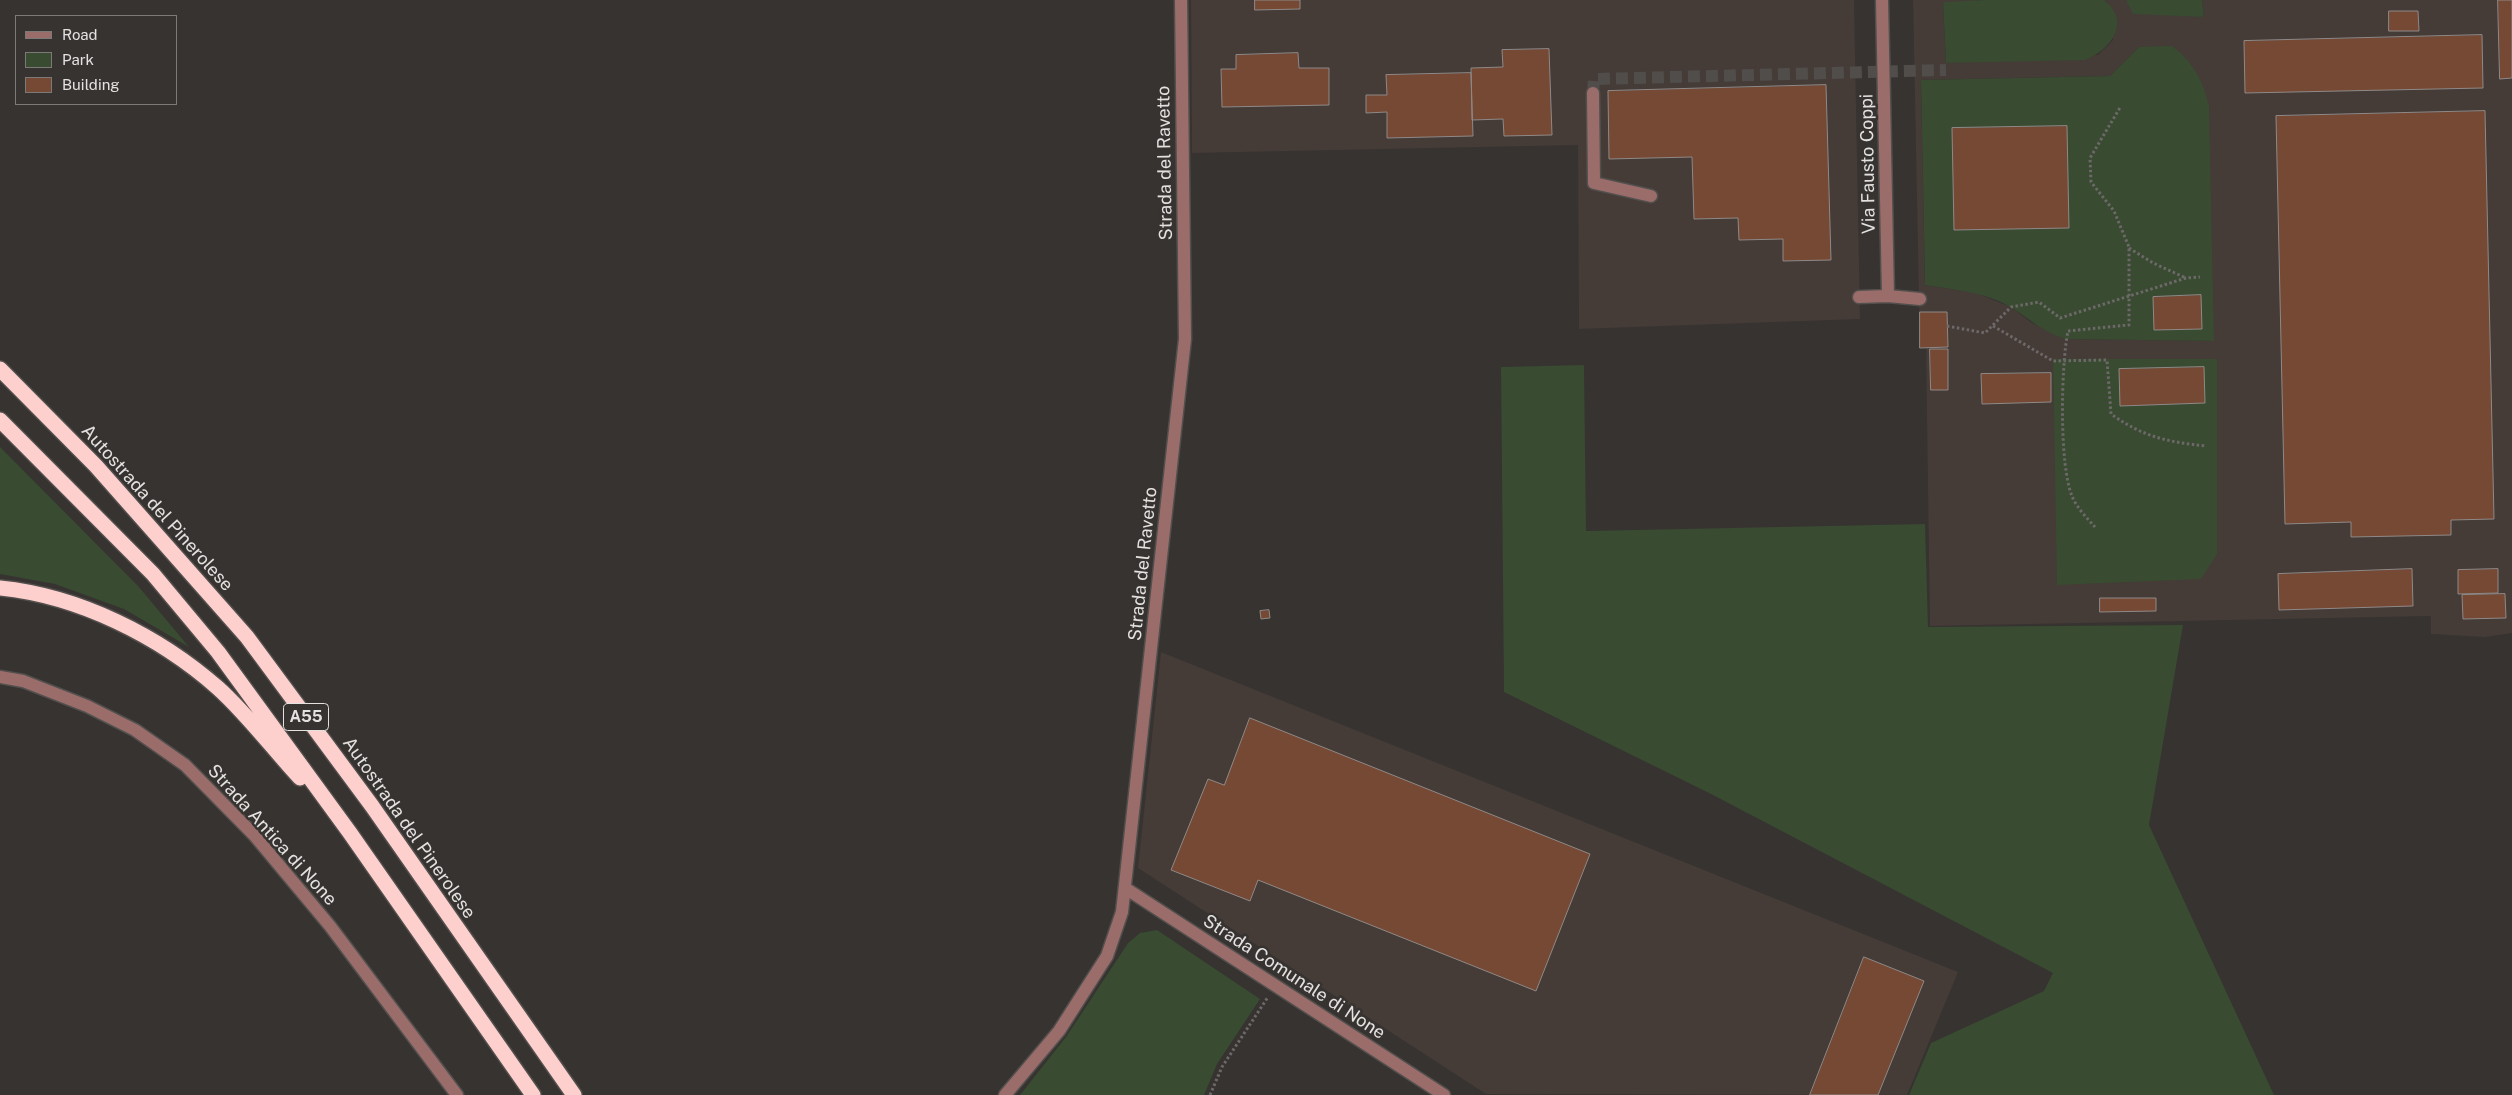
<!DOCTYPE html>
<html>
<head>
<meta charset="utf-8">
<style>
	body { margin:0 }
	#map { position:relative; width:2512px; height:1095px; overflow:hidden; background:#363331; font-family:"Public Sans",sans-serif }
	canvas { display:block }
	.legend { position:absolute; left:15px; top:15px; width:162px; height:90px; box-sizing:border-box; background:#363331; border:1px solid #7c7977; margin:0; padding:6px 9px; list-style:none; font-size:15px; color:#e4e2e1 }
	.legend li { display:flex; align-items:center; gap:10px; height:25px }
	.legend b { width:25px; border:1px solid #7c7977 }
</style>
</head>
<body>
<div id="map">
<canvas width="2512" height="1095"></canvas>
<ul class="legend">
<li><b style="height:6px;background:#9a6d6a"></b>Road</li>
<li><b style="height:14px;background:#394b31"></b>Park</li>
<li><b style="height:14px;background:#764934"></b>Building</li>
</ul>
</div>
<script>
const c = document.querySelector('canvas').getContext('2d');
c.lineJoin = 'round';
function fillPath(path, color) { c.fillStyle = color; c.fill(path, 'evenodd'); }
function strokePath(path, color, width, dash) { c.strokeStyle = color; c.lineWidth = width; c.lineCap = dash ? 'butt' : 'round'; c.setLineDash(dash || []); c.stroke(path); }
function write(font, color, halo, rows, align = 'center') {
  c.font = font + ' "Public Sans",sans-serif'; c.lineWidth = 5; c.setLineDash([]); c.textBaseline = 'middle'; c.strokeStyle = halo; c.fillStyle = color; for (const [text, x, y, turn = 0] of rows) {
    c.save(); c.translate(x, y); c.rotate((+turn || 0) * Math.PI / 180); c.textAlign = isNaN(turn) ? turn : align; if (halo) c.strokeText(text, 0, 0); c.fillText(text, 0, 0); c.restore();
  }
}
fillPath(new Path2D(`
	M 1191,0 L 1854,0 L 1860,319 L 1579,329 L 1578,145 L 1192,153 Z
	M 1913,0 L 1984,0 L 1943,3 L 1946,63 L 2098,55 L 2113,40 L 2107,2 L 2104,0 L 2126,0 L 2129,4 L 2204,17 L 2202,0 L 2512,0 L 2512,633 L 2485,637 L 2431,634 L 2431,616 L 1930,626 L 1926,348 L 1920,348 ZM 2139,47 L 2214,341 L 2066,339 L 2032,323 L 2011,307 L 1976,293 L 1925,285 L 1921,80 L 2110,76 Z
	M 1161,652 L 1958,972 L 1907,1095 L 1486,1094 L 1138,868 Z`), '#453b37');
fillPath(new Path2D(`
	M 1984,0 L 2104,0 C 2132,22 2111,50 2085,60 L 1946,63 L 1943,2 Z
	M 2126,0 L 2202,0 L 2204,17 L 2133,14 Z
	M 2172,46 C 2193,62 2203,80 2209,106 L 2214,341 L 2066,339 C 2041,331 2033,321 2012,308 C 1986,292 1954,290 1925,285 L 1921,80 L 2110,76 L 2139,47 Z
	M 2053,359 L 2217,359 L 2217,554 L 2201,579 L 2057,585 Z
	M 1584,365 L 1586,531 L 1925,524 L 1928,627 L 2183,625 L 2149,825 L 2274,1095 L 1909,1095 L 1931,1043 L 2044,991 L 2053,973 L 1711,794 L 1504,692 L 1501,367 Z
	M 0,447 L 139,587 L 189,647 L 124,609 L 55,584 L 0,574 Z
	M 1157,930 L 1260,999 L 1217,1064 L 1204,1095 L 1020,1095 L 1066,1037 L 1128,943 L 1140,933 Z`), '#394b31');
const building = new Path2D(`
	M 1255,0 L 1300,0 L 1300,9 L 1255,10 Z
	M 2498,0 L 2512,0 L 2512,78 L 2500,79 Z
	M 2389,11 L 2418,11 L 2419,31 L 2389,31 Z
	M 2482,35 L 2483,88 L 2245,93 L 2244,41 Z
	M 1549,49 L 1552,135 L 1504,136 L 1503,119 L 1472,120 L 1471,68 L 1503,67 L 1502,50 Z
	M 1298,53 L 1299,68 L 1329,68 L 1329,105 L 1222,107 L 1221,69 L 1236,69 L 1236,55 Z
	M 1471,73 L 1473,136 L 1387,138 L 1387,112 L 1366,113 L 1366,95 L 1387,95 L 1386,75 Z
	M 1826,85 L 1831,260 L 1783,261 L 1783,239 L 1739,240 L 1738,218 L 1694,219 L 1692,157 L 1609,159 L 1608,91 Z
	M 2485,111 L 2494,519 L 2451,520 L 2451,535 L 2351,537 L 2351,522 L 2285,524 L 2276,116 Z
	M 2067,126 L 2069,228 L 1954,230 L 1952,128 Z
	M 2201,295 L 2202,329 L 2154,330 L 2153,297 Z
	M 1920,312 L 1947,312 L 1948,347 L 1920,348 Z
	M 1930,349 L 1948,349 L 1948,390 L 1931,390 Z
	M 2204,367 L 2205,403 L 2120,406 L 2119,369 Z
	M 2051,373 L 2051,402 L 1982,404 L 1981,374 Z
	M 2412,569 L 2413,606 L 2279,610 L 2278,574 Z
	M 2498,569 L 2498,593 L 2458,594 L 2458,570 Z
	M 2505,594 L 2506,618 L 2463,619 L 2462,595 Z
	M 2100,598 L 2156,598 L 2156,611 L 2100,612 Z
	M 1269,610 L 1270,618 L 1261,619 L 1260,611 Z
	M 1250,718 L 1590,854 L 1536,991 L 1258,880 L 1250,901 L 1171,870 L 1208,779 L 1224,785 Z
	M 1864,957 L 1924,981 L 1878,1095 L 1810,1095 Z`);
fillPath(building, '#764934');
strokePath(building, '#8e8988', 1);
strokePath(new Path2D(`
	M 1593,93 L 1594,79 L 1946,70`), '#504d4b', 12, [12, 6]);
const minor = new Path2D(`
	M 1882,0 L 1888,296 L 1920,299
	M 1593,93 L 1594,183 L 1651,196
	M 1859,297 L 1888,296
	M 0,677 L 23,681 L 87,706 L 135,730 L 185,765 L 254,835 L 330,926 L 457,1095
	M 1125,888 L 1444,1095
	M 1005,1095 L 1059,1031 L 1107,956 L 1122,912 L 1185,339 L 1181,0`);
const highway = new Path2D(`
	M 0,369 L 96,466 L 247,637 L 372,806 L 574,1095
	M 0,420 L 153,574 L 218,652 L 350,833 L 533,1095
	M 0,588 C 79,596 159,636 218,688 C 248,715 273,749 300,778`);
strokePath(minor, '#524f4d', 15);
strokePath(highway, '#524f4d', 18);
strokePath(new Path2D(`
	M 2129,248 L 2153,263 L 2186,278
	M 1947,326 L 1985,333 L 2011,307 L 2039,302 L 2060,318 L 2186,278 L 2200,277
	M 1993,326 L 2053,361 L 2107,360 L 2111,414 C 2143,437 2168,442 2206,446
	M 2095,527 C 2087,518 2076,507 2072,496 C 2059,465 2061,365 2068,331 L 2129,325 L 2129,247 L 2114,211 L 2091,182 L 2090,158 L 2121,106
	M 1210,1095 L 1222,1067 L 1268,997`), '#6c6968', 3, [2.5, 2.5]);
strokePath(minor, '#9a6d6a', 12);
strokePath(highway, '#fed0cd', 15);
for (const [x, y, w] of [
	[306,717,45]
]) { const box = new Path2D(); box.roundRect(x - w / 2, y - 13.5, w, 27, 4); c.fillStyle = '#363331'; c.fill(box); strokePath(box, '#e4e2e1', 1); }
write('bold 16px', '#e4e2e1', null, [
	["A55",306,717]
]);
write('18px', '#e4e2e1', '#363331', [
	["Strada del Ravetto",1165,163,-91],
	["Via Fausto Coppi",1868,164,-91],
	["Autostrada del Pinerolese",157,508,48],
	["Strada del Ravetto",1143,564,-84],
	["Autostrada del Pinerolese",409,828,55],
	["Strada Antica di None",272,835,48],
	["Strada Comunale di None",1294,977,33]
]);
</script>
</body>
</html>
